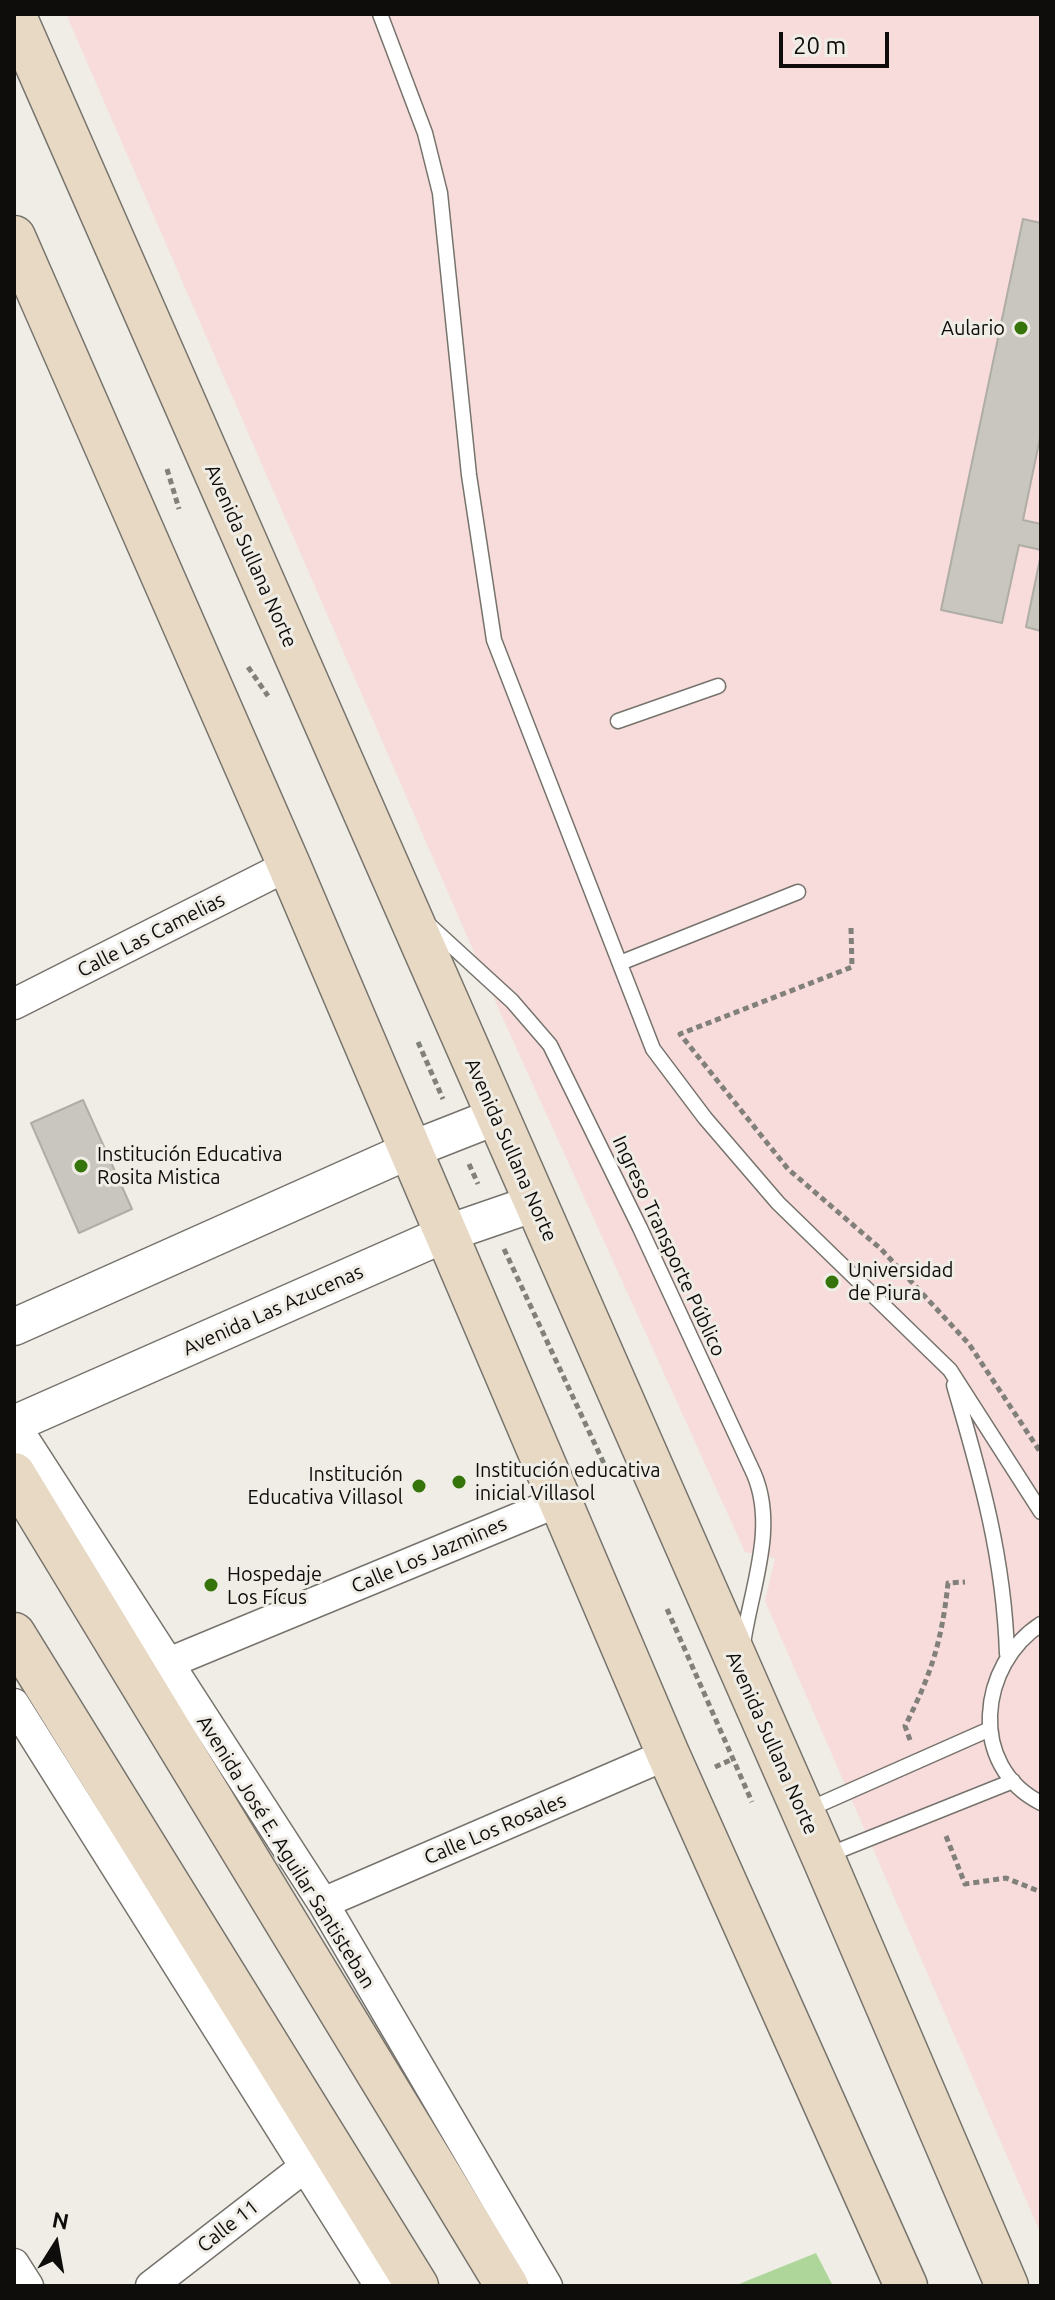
<!DOCTYPE html>
<html>
<head>
<meta charset="utf-8">
<style>
	body { margin:0 }
	#map { position:relative; width:1055px; height:2300px; overflow:hidden; background:#efede5; font-family:Ubuntu,sans-serif }
	canvas { display:block }
	.frame { position:absolute; inset:0; border:16px solid #0e0d0b; pointer-events:none }
	.north { position:absolute; left:16px; top:2204px; width:80px; height:80px; -webkit-text-stroke:6px #efede5; paint-order:stroke; rotate:11deg; font-size:22px; font-weight:700; line-height:32px; text-align:center; color:#0e0d0b }
	.north::after { content:''; display:block; margin:auto; width:28px; height:36px; background:#0e0d0b; clip-path:polygon(50% 0,100% 100%,50% 72%,0 100%) }
	.scale { position:absolute; left:779px; top:32px; width:110px; height:36px; box-sizing:border-box; border:4px solid #0e0d0b; border-top:0; padding-left:10px; font-size:24px; line-height:28px; white-space:nowrap; color:#0e0d0b; -webkit-text-stroke:6px #efede5; paint-order:stroke }
</style>
</head>
<body>
<div id="map">
<canvas width="1055" height="2300"></canvas>
<div class="frame"></div>
<div class="north">N</div>
<div class="scale">20 m</div>
</div>
<script>
const c = document.querySelector('canvas').getContext('2d');
c.lineJoin = 'round';
function fillPath(path, color) { c.fillStyle = color; c.fill(path, 'evenodd'); }
function strokePath(path, color, width, dash) { c.strokeStyle = color; c.lineWidth = width; c.lineCap = dash ? 'butt' : 'round'; c.setLineDash(dash || []); c.stroke(path); }
function write(font, color, halo, rows, align = 'center') {
  c.font = font + ' Ubuntu,sans-serif'; c.lineWidth = 6; c.setLineDash([]); c.textBaseline = 'middle'; c.strokeStyle = halo; c.fillStyle = color; for (const [text, x, y, turn = 0] of rows) {
    c.save(); c.translate(x, y); c.rotate((+turn || 0) * Math.PI / 180); c.textAlign = isNaN(turn) ? turn : align; if (halo) c.strokeText(text, 0, 0); c.fillText(text, 0, 0); c.restore();
  }
}
fillPath(new Path2D(`
	M 66,14 L 1041,14 L 1041,2234 L 765,1601 L 775,1558 L 745,1552 L 500,1012 Z`), '#f7dcdb');
fillPath(new Path2D(`
	M 816,2253 L 833,2286 L 734,2286 Z`), '#afd69a');
const building = new Path2D(`
	M 1023,219 L 1041,223 L 1041,433 L 1023,520 L 1041,524 L 1041,550 L 1019,545 L 1002,623 L 941,610 Z
	M 1041,554 L 1041,631 L 1026,627 Z
	M 83,1100 L 132,1209 L 79,1233 L 31,1123 Z`);
fillPath(building, '#c8c6be');
strokePath(building, '#afada5', 2);
const service = new Path2D(`
	M 380,14 L 425,133 L 440,193 L 469,475 L 494,640 L 653,1049 L 705,1118 L 778,1203 L 950,1370 L 1041,1512
	M 618,721 L 718,686
	M 429,925 L 512,1001 L 550,1045 L 640,1228 L 754,1474 C 777,1528 751,1588 743,1644
	M 620,963 L 798,892
	M 954,1385 C 981,1477 1004,1558 1007,1654
	M 1041,1624 C 979,1664 967,1766 1041,1803
	M 807,1810 L 990,1729
	M 828,1855 L 1013,1781`);
const minor = new Path2D(`
	M 14,1004 L 289,865
	M 14,1424 L 323,1903 L 547,2286
	M 166,1664 L 560,1501
	M 14,1704 L 380,2286
	M 323,1903 L 668,1754
	M 14,2264 L 28,2286
	M 151,2286 L 306,2166`);
const tertiary = new Path2D(`
	M 14,1327 L 408,1151 L 497,1116
	M 14,1424 L 445,1234 L 535,1203`);
const secondary = new Path2D(`
	M 14,14 L 823,1857 L 1007,2286
	M 14,237 L 289,865 L 668,1754 L 906,2286
	M 14,1474 L 507,2286
	M 14,1634 L 417,2286`);
strokePath(service, '#76736c', 17);
strokePath(minor, '#76736c', 33);
strokePath(tertiary, '#76736c', 39);
strokePath(secondary, '#76736c', 45);
strokePath(new Path2D(`
	M 167,469 L 179,509
	M 248,667 L 268,696
	M 851,928 L 852,967 L 680,1034 L 788,1169 L 881,1249 L 969,1344 L 1041,1453
	M 418,1042 L 443,1099
	M 469,1164 L 478,1184
	M 504,1249 L 606,1468
	M 667,1609 L 752,1802
	M 910,1740 L 905,1726 C 931,1675 942,1641 948,1583 L 965,1582
	M 715,1767 L 735,1758
	M 946,1836 L 965,1884 L 1006,1878 L 1041,1892`), '#82807b', 5, [6, 4]);
strokePath(service, '#fff', 14);
strokePath(minor, '#fff', 30);
strokePath(tertiary, '#fff', 36);
strokePath(secondary, '#e8d9c4', 42);
for (const [x, y, r, color] of [
	[1021,328,8,"#35730b"],
	[81,1166,8,"#35730b"],
	[832,1282,8,"#35730b"],
	[459,1482,8,"#35730b"],
	[419,1486,8,"#35730b"],
	[211,1585,8,"#35730b"]
]) { const dot = new Path2D(); dot.arc(x, y, r, 0, 2 * Math.PI); c.fillStyle = color; c.fill(dot); strokePath(dot, '#efede5', 3); }
write('20px', '#0e0d0b', '#efede5', [
	["Aulario",1005,328,"right"],
	["Institución Educativa",97,1154],
	["Rosita Mistica",97,1177],
	["Universidad",848,1270],
	["de Piura",848,1293],
	["Institución educativa",475,1470],
	["inicial Villasol",475,1493],
	["Institución",403,1474,"right"],
	["Educativa Villasol",403,1497,"right"],
	["Hospedaje",227,1574],
	["Los Fícus",227,1597]
], 'left');
write('20px', '#0e0d0b', '#efede5', [
	["Avenida Sullana Norte",251,556,66],
	["Calle Las Camelias",151,935,-27],
	["Avenida Sullana Norte",511,1150,66],
	["Ingreso Transporte Público",669,1246,65],
	["Avenida Las Azucenas",273,1310,-24],
	["Calle Los Jazmines",429,1555,-23],
	["Avenida Sullana Norte",772,1743,66],
	["Calle Los Rosales",495,1829,-23],
	["Avenida José E. Aguilar Santisteban",286,1852,58],
	["Calle 11",228,2226,-38]
]);
</script>
</body>
</html>
